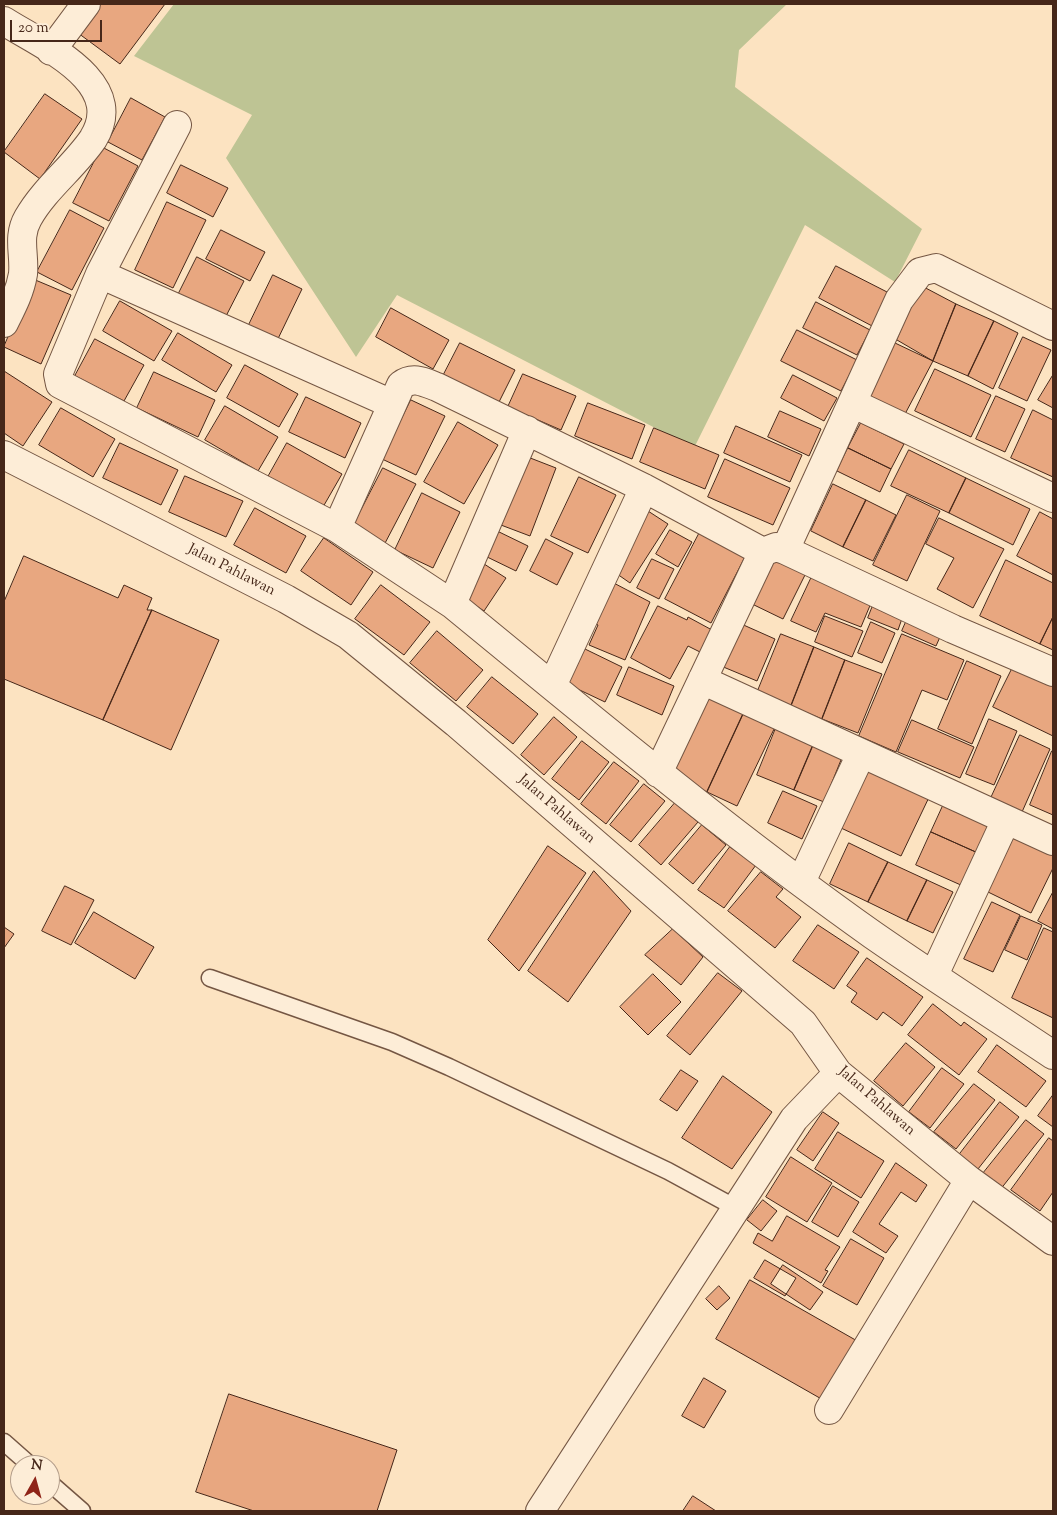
<!DOCTYPE html>
<html>
<head>
<meta charset="utf-8">
<style>
	body { margin:0 }
	#map { position:relative; width:1057px; height:1515px; overflow:hidden; background:#fce3c1; font-family:"Sorts Mill Goudy",serif }
	canvas { display:block }
	.frame { position:absolute; inset:0; border:5px solid #462719; pointer-events:none }
	.north { position:absolute; left:10px; top:1455px; width:50px; height:50px; box-sizing:border-box; background:#fdedd7; border:1px solid #b49e8b; border-radius:50%; rotate:7deg; font-size:14px; font-weight:700; line-height:20px; text-align:center; color:#462719 }
	.north::after { content:''; display:block; margin:auto; width:18px; height:22px; background:#8f2418; clip-path:polygon(50% 0,100% 100%,50% 72%,0 100%) }
	.scale { position:absolute; left:10px; top:20px; width:92px; height:22px; box-sizing:border-box; border:2px solid #462719; border-top:0; padding-left:6px; font-size:15px; line-height:18px; white-space:nowrap; color:#462719; -webkit-text-stroke:4px #fdedd7; paint-order:stroke }
</style>
</head>
<body>
<div id="map">
<canvas width="1057" height="1515"></canvas>
<div class="frame"></div>
<div class="north">N</div>
<div class="scale">20 m</div>
</div>
<script>
const c = document.querySelector('canvas').getContext('2d');
c.lineJoin = 'round';
function fillPath(path, color) { c.fillStyle = color; c.fill(path, 'evenodd'); }
function strokePath(path, color, width, dash) { c.strokeStyle = color; c.lineWidth = width; c.lineCap = dash ? 'butt' : 'round'; c.setLineDash(dash || []); c.stroke(path); }
function write(font, color, halo, rows, align = 'center') {
  c.font = font + ' "Sorts Mill Goudy",serif'; c.lineWidth = 5; c.setLineDash([]); c.textBaseline = 'middle'; c.strokeStyle = halo; c.fillStyle = color; for (const [text, x, y, turn = 0] of rows) {
    c.save(); c.translate(x, y); c.rotate((+turn || 0) * Math.PI / 180); c.textAlign = isNaN(turn) ? turn : align; if (halo) c.strokeText(text, 0, 0); c.fillText(text, 0, 0); c.restore();
  }
}
fillPath(new Path2D(`
	M 174,4 L 787,4 L 739,50 L 735,87 L 922,229 L 895,282 L 805,225 L 694,448 L 397,295 L 356,357 L 226,158 L 252,115 L 134,56 Z`), '#bec494');
const building = new Path2D(`
	M 100,4 L 165,4 L 120,64 L 78,33 Z
	M 45,94 L 82,119 L 40,179 L 4,152 Z
	M 131,98 L 165,117 L 142,160 L 108,142 Z
	M 102,147 L 138,166 L 109,221 L 73,203 Z
	M 181,165 L 228,188 L 213,217 L 167,193 Z
	M 167,202 L 206,220 L 173,288 L 135,270 Z
	M 70,210 L 104,228 L 72,290 L 37,272 Z
	M 221,230 L 265,252 L 250,281 L 206,259 Z
	M 197,257 L 244,281 L 224,320 L 177,297 Z
	M 836,266 L 891,294 L 874,327 L 819,298 Z
	M 273,275 L 302,289 L 274,347 L 245,333 Z
	M 33,279 L 71,295 L 41,364 L 4,347 Z
	M 920,285 L 956,304 L 933,361 L 897,340 Z
	M 120,301 L 172,331 L 154,361 L 103,331 Z
	M 816,302 L 870,330 L 857,355 L 803,328 Z
	M 956,304 L 994,321 L 968,376 L 933,361 Z
	M 391,308 L 449,340 L 433,369 L 376,337 Z
	M 994,321 L 1018,333 L 993,389 L 968,376 Z
	M 797,330 L 857,360 L 841,391 L 781,361 Z
	M 178,333 L 232,365 L 216,392 L 162,360 Z
	M 1023,337 L 1051,350 L 1027,401 L 999,388 Z
	M 95,339 L 144,365 L 124,401 L 75,376 Z
	M 460,343 L 515,370 L 497,406 L 442,378 Z
	M 895,343 L 933,361 L 905,414 L 869,398 Z
	M 245,365 L 298,394 L 279,427 L 227,398 Z
	M 935,369 L 991,395 L 971,437 L 915,411 Z
	M 4,371 L 52,402 L 23,446 L 4,433 Z
	M 154,372 L 215,400 L 198,437 L 137,408 Z
	M 523,374 L 576,396 L 561,430 L 508,407 Z
	M 793,375 L 837,398 L 824,421 L 781,398 Z
	M 1053,375 L 1053,408 L 1038,400 Z
	M 996,396 L 1025,409 L 1005,452 L 976,439 Z
	M 306,397 L 361,423 L 345,458 L 289,432 Z
	M 411,400 L 445,416 L 416,475 L 382,459 Z
	M 588,403 L 645,425 L 632,459 L 575,436 Z
	M 225,406 L 278,437 L 258,471 L 205,440 Z
	M 61,408 L 115,439 L 93,477 L 39,445 Z
	M 1033,410 L 1053,420 L 1053,477 L 1011,458 Z
	M 780,411 L 821,429 L 809,456 L 768,437 Z
	M 458,422 L 498,445 L 464,504 L 424,482 Z
	M 861,423 L 904,444 L 891,469 L 848,448 Z
	M 736,426 L 802,455 L 790,482 L 724,453 Z
	M 654,428 L 719,455 L 705,489 L 640,462 Z
	M 120,443 L 178,470 L 161,505 L 103,478 Z
	M 287,443 L 342,474 L 323,507 L 268,477 Z
	M 848,448 L 891,469 L 880,492 L 837,471 Z
	M 909,450 L 966,478 L 949,513 L 891,486 Z
	M 520,454 L 556,468 L 530,536 L 493,522 Z
	M 725,459 L 790,488 L 773,525 L 708,497 Z
	M 383,468 L 416,484 L 383,547 L 351,530 Z
	M 185,476 L 243,501 L 226,537 L 169,512 Z
	M 579,477 L 616,495 L 588,553 L 551,536 Z
	M 966,478 L 1030,509 L 1013,545 L 949,513 Z
	M 833,484 L 866,500 L 843,547 L 811,531 Z
	M 422,493 L 460,512 L 433,568 L 395,550 Z
	M 907,495 L 940,511 L 907,581 L 873,565 Z
	M 866,500 L 896,515 L 873,561 L 843,547 Z
	M 255,508 L 306,536 L 286,573 L 234,545 Z
	M 648,511 L 668,524 L 630,583 L 610,569 Z
	M 1040,512 L 1053,519 L 1053,575 L 1017,556 Z
	M 939,518 L 1004,549 L 973,608 L 937,589 L 954,558 L 926,544 Z
	M 493,529 L 528,546 L 516,571 L 481,554 Z
	M 670,530 L 692,542 L 678,567 L 656,554 Z
	M 701,530 L 747,553 L 711,623 L 665,599 Z
	M 324,538 L 373,572 L 351,605 L 301,571 Z
	M 546,539 L 573,553 L 557,585 L 530,571 Z
	M 777,549 L 810,565 L 783,619 L 750,603 Z
	M 24,556 L 118,598 L 124,585 L 152,598 L 147,610 L 152,610 L 103,720 L 4,679 L 4,602 Z
	M 652,559 L 674,569 L 659,599 L 637,588 Z
	M 1006,560 L 1053,583 L 1053,617 L 1040,644 L 980,616 Z
	M 481,562 L 506,578 L 484,611 L 460,595 Z
	M 815,570 L 874,596 L 861,627 L 825,613 L 816,632 L 791,621 Z
	M 608,580 L 650,602 L 625,660 L 589,645 L 598,625 L 590,621 Z
	M 381,585 L 430,622 L 404,655 L 355,619 Z
	M 876,598 L 905,610 L 898,630 L 868,618 Z
	M 658,606 L 687,620 L 688,617 L 712,630 L 700,652 L 688,646 L 670,679 L 631,658 Z
	M 152,610 L 219,640 L 171,750 L 103,720 Z
	M 910,613 L 944,628 L 936,646 L 902,631 Z
	M 825,616 L 863,631 L 852,657 L 815,642 Z
	M 1053,617 L 1053,650 L 1040,644 Z
	M 871,622 L 895,633 L 882,663 L 858,653 Z
	M 739,623 L 775,639 L 757,681 L 721,666 Z
	M 437,631 L 483,670 L 456,701 L 410,663 Z
	M 781,634 L 814,647 L 791,706 L 757,693 Z
	M 902,634 L 964,660 L 947,700 L 922,690 L 896,752 L 859,736 Z
	M 814,647 L 845,660 L 822,719 L 791,706 Z
	M 585,649 L 622,667 L 605,702 L 567,684 Z
	M 845,660 L 882,674 L 858,733 L 822,719 Z
	M 967,661 L 1001,676 L 972,744 L 938,729 Z
	M 1014,665 L 1053,684 L 1053,736 L 993,707 Z
	M 629,667 L 674,686 L 662,715 L 617,695 Z
	M 492,677 L 538,714 L 513,744 L 467,707 Z
	M 708,693 L 745,710 L 707,792 L 670,775 Z
	M 745,710 L 776,725 L 737,806 L 707,792 Z
	M 554,717 L 577,737 L 544,775 L 521,755 Z
	M 989,719 L 1017,731 L 994,785 L 966,774 Z
	M 912,720 L 974,747 L 960,778 L 898,752 Z
	M 776,728 L 814,743 L 794,790 L 757,775 Z
	M 1020,735 L 1050,749 L 1022,812 L 991,798 Z
	M 582,741 L 609,762 L 579,800 L 552,779 Z
	M 814,743 L 843,755 L 824,802 L 794,790 Z
	M 1052,751 L 1053,751 L 1053,815 L 1030,805 Z
	M 614,762 L 639,781 L 606,824 L 581,804 Z
	M 871,763 L 932,791 L 901,856 L 841,828 Z
	M 644,784 L 665,801 L 631,842 L 610,825 Z
	M 783,791 L 817,806 L 802,839 L 768,823 Z
	M 947,797 L 994,819 L 978,853 L 931,832 Z
	M 675,803 L 698,822 L 661,865 L 639,845 Z
	M 702,825 L 726,845 L 693,884 L 669,864 Z
	M 931,832 L 978,853 L 963,886 L 916,865 Z
	M 1015,835 L 1053,854 L 1053,868 L 1031,913 L 988,892 Z
	M 849,843 L 888,862 L 868,902 L 830,884 Z
	M 548,846 L 586,873 L 519,971 L 488,940 Z
	M 730,847 L 756,865 L 724,908 L 698,890 Z
	M 888,862 L 927,880 L 907,921 L 868,902 Z
	M 594,871 L 631,911 L 568,1002 L 528,971 Z
	M 761,872 L 783,889 L 776,897 L 801,917 L 775,948 L 728,911 Z
	M 927,880 L 953,892 L 933,933 L 907,921 Z
	M 65,886 L 94,900 L 71,945 L 42,931 Z
	M 1053,892 L 1053,929 L 1038,921 Z
	M 992,902 L 1020,915 L 993,972 L 964,959 Z
	M 94,912 L 154,947 L 135,979 L 75,943 Z
	M 1021,916 L 1042,925 L 1027,960 L 1005,950 Z
	M 818,925 L 859,952 L 834,989 L 793,961 Z
	M 4,927 L 14,934 L 4,948 Z
	M 1044,928 L 1053,932 L 1053,1018 L 1012,998 Z
	M 673,929 L 703,957 L 681,985 L 645,955 Z
	M 867,958 L 923,997 L 902,1026 L 883,1012 L 877,1020 L 851,1002 L 857,993 L 847,986 Z
	M 718,973 L 742,991 L 690,1055 L 667,1036 Z
	M 653,974 L 681,1002 L 648,1035 L 620,1007 Z
	M 933,1004 L 961,1026 L 964,1022 L 987,1039 L 959,1075 L 908,1035 Z
	M 906,1043 L 935,1067 L 903,1106 L 874,1081 Z
	M 997,1045 L 1046,1081 L 1026,1107 L 978,1072 Z
	M 942,1068 L 964,1084 L 930,1128 L 909,1112 Z
	M 681,1070 L 698,1081 L 677,1111 L 660,1100 Z
	M 723,1076 L 772,1112 L 732,1169 L 682,1138 Z
	M 974,1084 L 995,1100 L 956,1149 L 934,1132 Z
	M 1053,1095 L 1053,1127 L 1038,1116 Z
	M 1000,1102 L 1019,1117 L 978,1169 L 959,1155 Z
	M 823,1112 L 839,1123 L 813,1161 L 797,1150 Z
	M 1026,1120 L 1044,1134 L 1000,1190 L 981,1176 Z
	M 838,1132 L 884,1161 L 861,1198 L 815,1169 Z
	M 1049,1138 L 1053,1141 L 1053,1192 L 1040,1211 L 1011,1190 Z
	M 791,1157 L 832,1183 L 807,1222 L 766,1197 Z
	M 896,1163 L 927,1185 L 916,1202 L 901,1192 L 879,1224 L 898,1236 L 886,1253 L 853,1232 Z
	M 833,1186 L 859,1202 L 838,1237 L 812,1222 Z
	M 763,1200 L 777,1211 L 761,1231 L 747,1220 Z
	M 787,1216 L 840,1247 L 825,1270 L 828,1271 L 821,1283 L 753,1243 L 758,1233 L 772,1241 Z
	M 851,1239 L 884,1258 L 857,1305 L 823,1286 Z
	M 765,1260 L 796,1278 L 785,1296 L 754,1278 Z
	M 783,1265 L 823,1292 L 810,1310 L 771,1284 Z
	M 750,1280 L 859,1342 L 825,1401 L 716,1339 Z
	M 719,1286 L 730,1298 L 717,1310 L 706,1299 Z
	M 704,1378 L 726,1391 L 704,1428 L 682,1416 Z
	M 229,1394 L 397,1450 L 377,1511 L 254,1511 L 196,1492 Z
	M 693,1496 L 716,1511 L 683,1511 Z`);
fillPath(building, '#e8a780');
strokePath(building, '#462719', 1);
const service = new Path2D(`
	M 210,978 L 392,1042 L 449,1067 L 668,1171 L 736,1208
	M 4,1442 L 30,1465
	M 50,1483 L 82,1511`);
const minor = new Path2D(`
	M 4,21 C 41,45 129,81 93,139 C 74,167 45,188 28,218 C 17,237 25,254 23,274 C 20,292 12,307 4,323
	M 51,51 L 86,4
	M 177,125 L 100,274 L 58,374 L 60,384 L 337,528 L 452,604 L 552,686
	M 100,274 L 392,404
	M 852,403 L 1053,498
	M 4,455 L 286,599 L 348,635 L 456,723 L 803,1023 L 838,1073 L 969,1180 L 1053,1241
	M 644,488 L 552,686 C 657,772 763,857 873,935 C 932,976 993,1015 1053,1055
	M 337,528 L 401,385 C 413,376 424,382 437,387 L 644,488 L 763,552
	M 785,550 L 953,629 L 1053,672
	M 452,604 L 527,430
	M 702,680 L 1053,841
	M 658,773 L 763,552 L 776,547 L 785,550 L 899,300 L 920,272 L 936,268 L 1053,326
	M 801,882 L 861,754
	M 934,975 L 1006,820
	M 829,1410 L 969,1180
	M 540,1511 L 794,1119 L 838,1073`);
strokePath(service, '#745643', 19);
strokePath(minor, '#745643', 30);
strokePath(service, '#fdedd7', 16);
strokePath(minor, '#fdedd7', 28);
write('15px', '#462719', '#fdedd7', [
	["Jalan Pahlawan",231,571,27],
	["Jalan Pahlawan",556,810,41],
	["Jalan Pahlawan",876,1102,41]
]);
</script>
</body>
</html>
